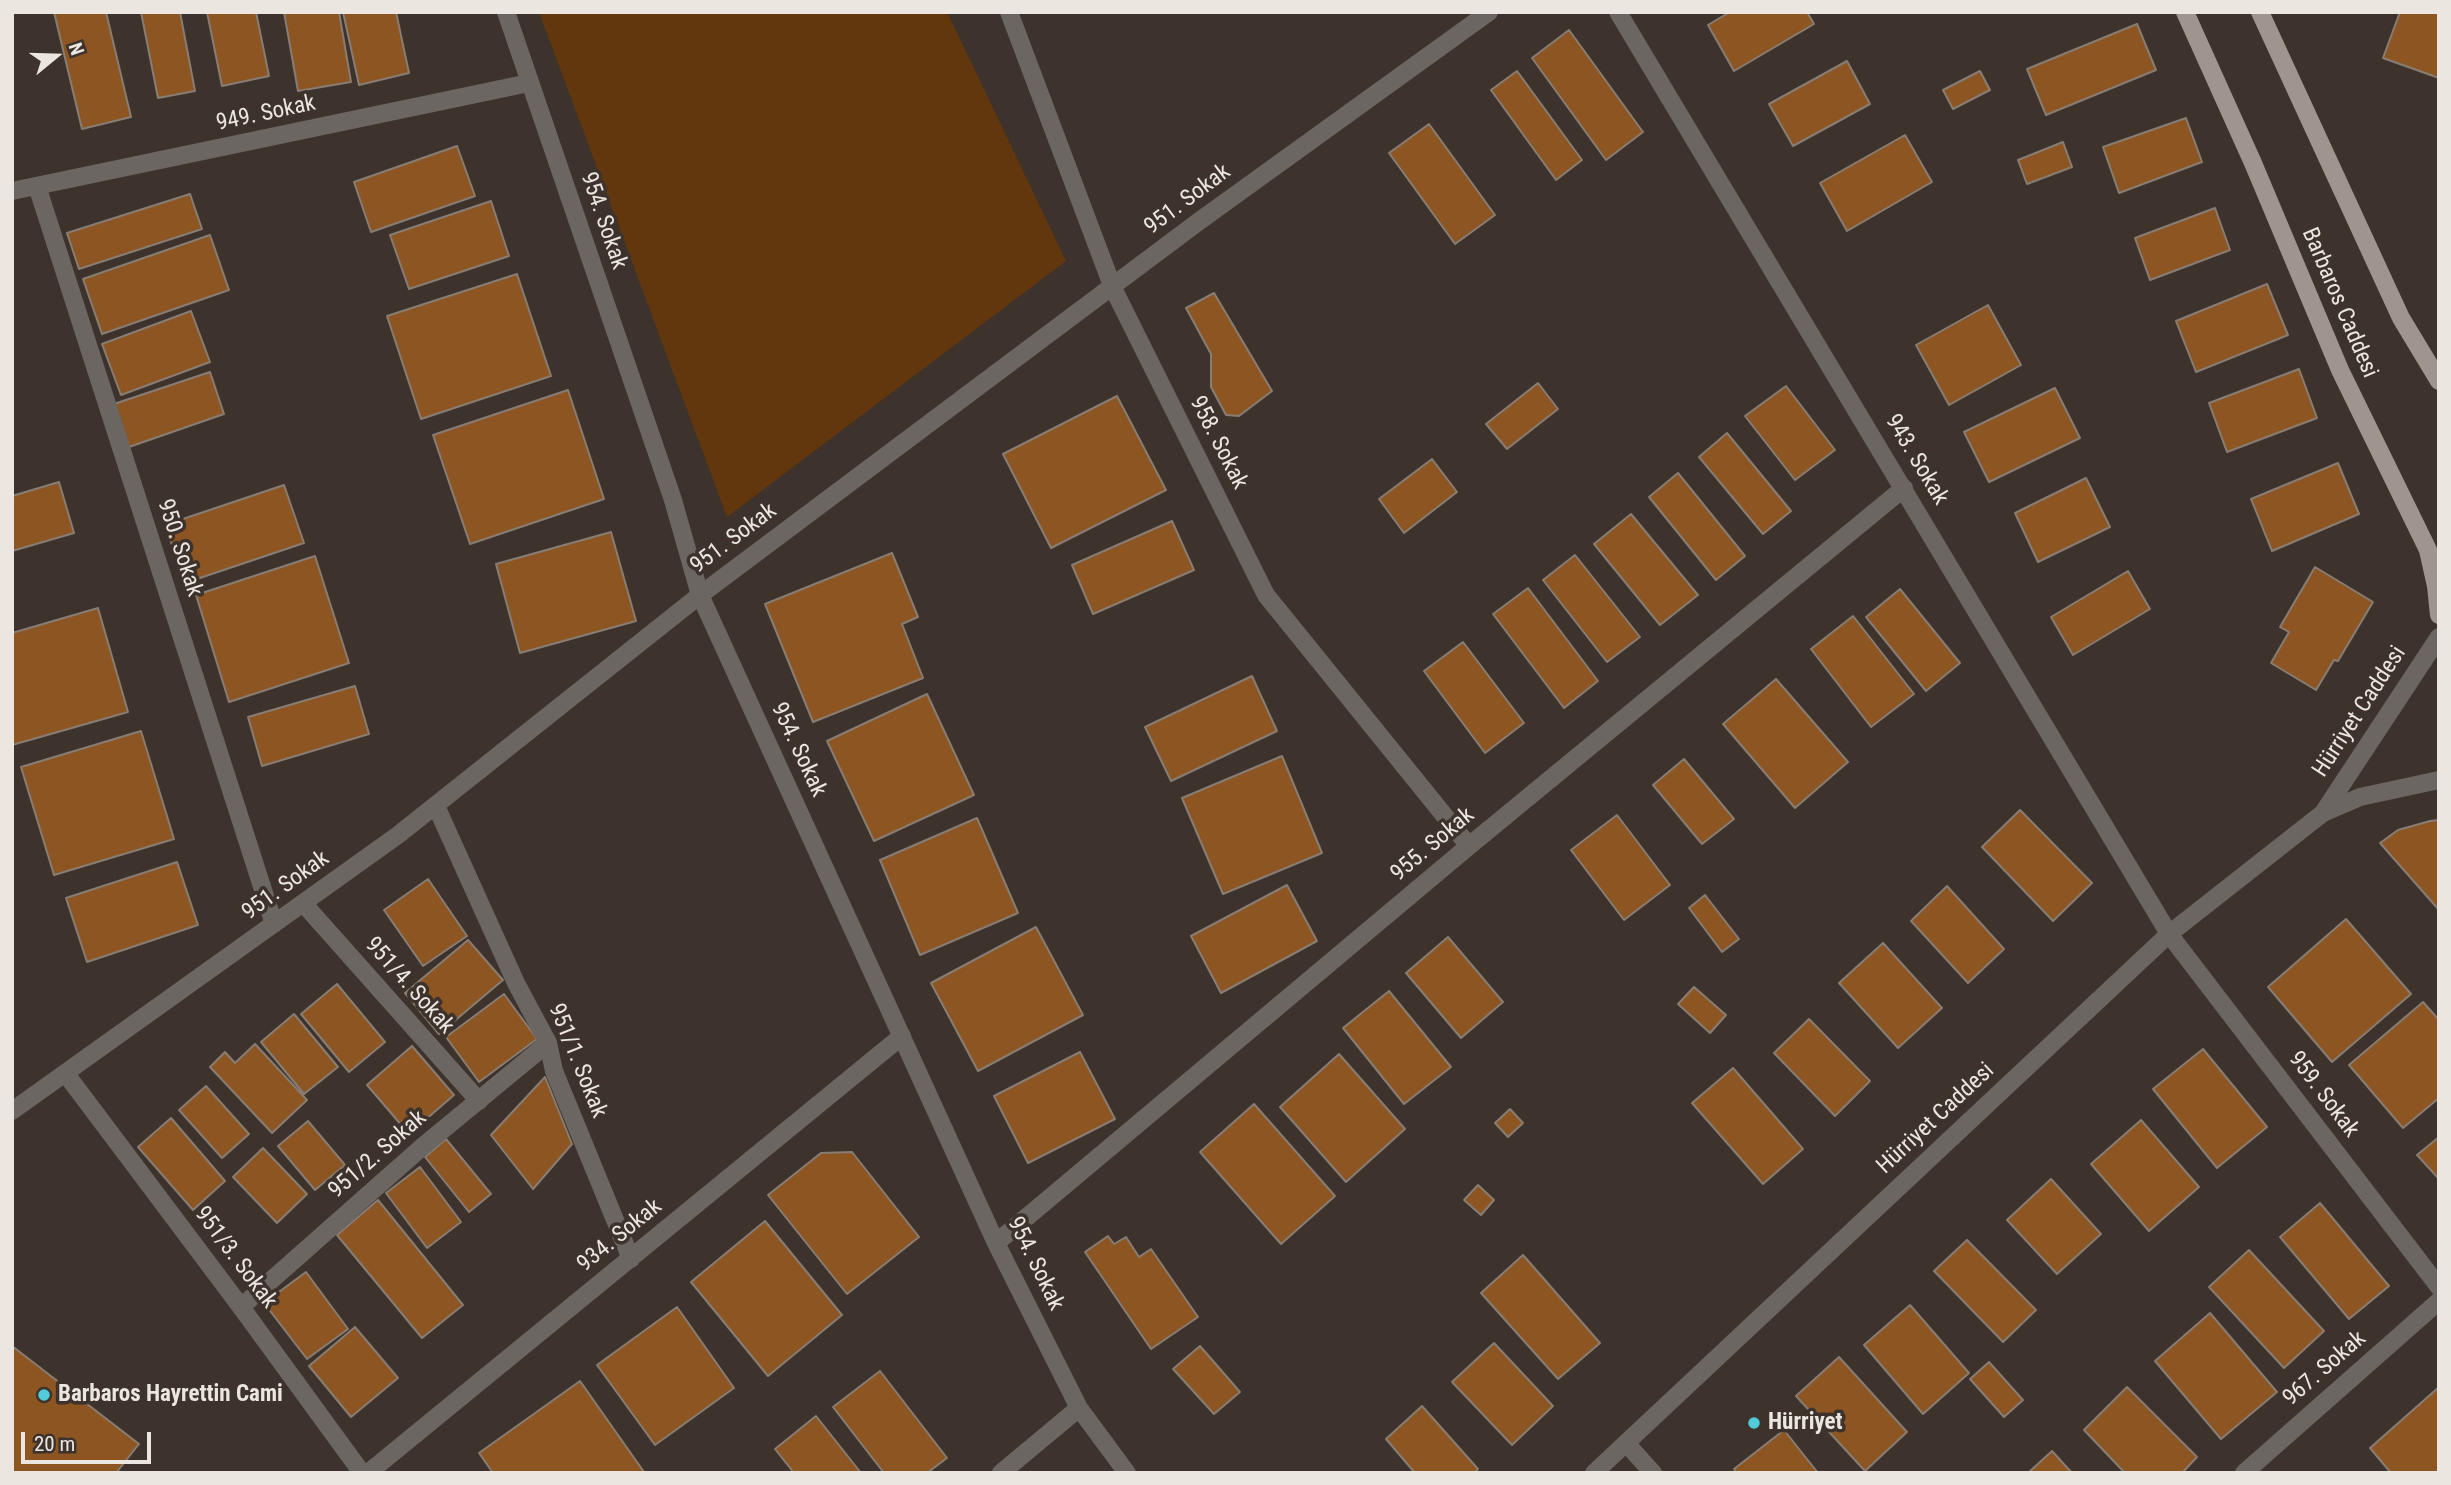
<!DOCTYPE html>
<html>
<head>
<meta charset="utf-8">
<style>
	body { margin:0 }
	#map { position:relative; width:2451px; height:1485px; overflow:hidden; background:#3d332c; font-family:"Roboto Condensed",sans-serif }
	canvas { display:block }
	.frame { position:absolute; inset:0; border:14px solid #ece6e1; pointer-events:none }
	.north { position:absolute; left:21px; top:21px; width:70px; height:70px; -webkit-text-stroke:5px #3d332c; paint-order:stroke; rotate:71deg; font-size:19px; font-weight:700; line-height:28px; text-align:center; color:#ece6e1 }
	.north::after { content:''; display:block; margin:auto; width:24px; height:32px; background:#ece6e1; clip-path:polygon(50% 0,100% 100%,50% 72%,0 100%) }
	.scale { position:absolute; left:21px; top:1432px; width:130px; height:32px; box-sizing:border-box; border:4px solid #ece6e1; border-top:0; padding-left:9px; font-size:21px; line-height:24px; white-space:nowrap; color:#ece6e1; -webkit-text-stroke:5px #3d332c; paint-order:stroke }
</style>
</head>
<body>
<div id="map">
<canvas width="2451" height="1485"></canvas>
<div class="frame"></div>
<div class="north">N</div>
<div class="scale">20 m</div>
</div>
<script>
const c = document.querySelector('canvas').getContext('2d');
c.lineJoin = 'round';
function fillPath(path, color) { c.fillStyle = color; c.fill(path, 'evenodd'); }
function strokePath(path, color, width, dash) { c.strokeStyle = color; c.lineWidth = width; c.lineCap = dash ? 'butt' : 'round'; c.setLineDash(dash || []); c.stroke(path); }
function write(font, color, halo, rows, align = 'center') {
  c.font = font + ' "Roboto Condensed",sans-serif'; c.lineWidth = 7; c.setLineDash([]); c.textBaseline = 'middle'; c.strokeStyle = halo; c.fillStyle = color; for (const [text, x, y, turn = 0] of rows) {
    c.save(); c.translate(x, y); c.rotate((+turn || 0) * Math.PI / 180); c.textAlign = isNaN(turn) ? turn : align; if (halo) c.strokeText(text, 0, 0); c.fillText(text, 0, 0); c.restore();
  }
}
fillPath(new Path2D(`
	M 539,12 L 947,12 L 1066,261 L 727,517 Z`), '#63370d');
const building = new Path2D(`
	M 54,12 L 106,12 L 131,117 L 82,129 Z
	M 141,12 L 180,12 L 195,91 L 158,98 Z
	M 207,12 L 256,12 L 269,76 L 222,86 Z
	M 284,12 L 339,12 L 351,82 L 298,91 Z
	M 343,12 L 396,12 L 409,73 L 359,85 Z
	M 1730,12 L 1807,12 L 1814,24 L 1734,71 L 1708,25 Z
	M 2400,12 L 2439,12 L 2439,78 L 2383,58 Z
	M 2137,24 L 2156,70 L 2046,115 L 2027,69 Z
	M 1569,30 L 1643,132 L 1606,160 L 1532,58 Z
	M 1847,61 L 1870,104 L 1793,146 L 1769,104 Z
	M 1517,71 L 1582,160 L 1556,180 L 1491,90 Z
	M 1980,71 L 1990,90 L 1953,109 L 1943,90 Z
	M 2186,118 L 2202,162 L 2119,193 L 2103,147 Z
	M 1429,124 L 1495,215 L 1455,244 L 1389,153 Z
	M 1905,135 L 1932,182 L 1847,231 L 1820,183 Z
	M 2063,142 L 2072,167 L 2027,184 L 2018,160 Z
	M 457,146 L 475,196 L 371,232 L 354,182 Z
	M 190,194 L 202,229 L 79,269 L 67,233 Z
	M 491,201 L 509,256 L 409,289 L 390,235 Z
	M 2215,208 L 2230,250 L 2150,280 L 2135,238 Z
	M 210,235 L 229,290 L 102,334 L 83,279 Z
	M 517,274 L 551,376 L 421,419 L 387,316 Z
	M 2267,284 L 2288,335 L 2196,372 L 2176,321 Z
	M 1214,293 L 1272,391 L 1239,416 L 1226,415 L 1211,387 L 1211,354 L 1186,308 Z
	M 1988,305 L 2021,365 L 1949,405 L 1916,345 Z
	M 191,311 L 210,362 L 121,395 L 102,344 Z
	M 2299,369 L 2317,418 L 2227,452 L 2209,403 Z
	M 210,372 L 224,414 L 129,447 L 114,404 Z
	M 1538,383 L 1558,409 L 1507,449 L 1486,424 Z
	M 1786,386 L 1835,450 L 1795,480 L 1745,416 Z
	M 2055,388 L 2080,438 L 1989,482 L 1964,432 Z
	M 568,390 L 604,499 L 470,544 L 433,435 Z
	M 1117,396 L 1166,490 L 1051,548 L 1003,454 Z
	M 1727,433 L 1791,511 L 1763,534 L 1699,457 Z
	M 1432,459 L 1457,492 L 1404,533 L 1379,499 Z
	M 2338,463 L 2359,514 L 2272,551 L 2251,499 Z
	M 1678,473 L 1745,556 L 1716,580 L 1649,497 Z
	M 2086,478 L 2110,527 L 2038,562 L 2015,513 Z
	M 59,482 L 74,533 L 12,551 L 12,496 Z
	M 284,485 L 304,543 L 185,583 L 165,525 Z
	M 1631,514 L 1698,595 L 1660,625 L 1594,544 Z
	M 1172,521 L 1194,570 L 1093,614 L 1072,565 Z
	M 611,532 L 636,621 L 520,653 L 496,564 Z
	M 892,553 L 918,617 L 902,624 L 923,678 L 813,722 L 765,604 Z
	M 1575,555 L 1640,637 L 1607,662 L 1543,580 Z
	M 315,556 L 349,663 L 229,702 L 196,595 Z
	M 2315,567 L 2373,602 L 2338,661 L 2334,660 L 2316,690 L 2271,663 L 2289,632 L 2280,627 Z
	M 2128,571 L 2150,609 L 2073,655 L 2051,617 Z
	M 1528,588 L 1598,681 L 1564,708 L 1493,614 Z
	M 1900,589 L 1960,663 L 1926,691 L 1866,617 Z
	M 98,608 L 128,712 L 12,745 L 12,633 Z
	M 1853,616 L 1914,694 L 1871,727 L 1811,649 Z
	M 1463,642 L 1524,723 L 1485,753 L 1424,671 Z
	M 1252,676 L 1277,731 L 1171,781 L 1145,727 Z
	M 1776,679 L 1848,762 L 1795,808 L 1723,724 Z
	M 355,686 L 369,734 L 262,766 L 248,717 Z
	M 927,694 L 974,795 L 874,841 L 827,741 Z
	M 141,731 L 174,839 L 54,875 L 21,767 Z
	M 1282,756 L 1322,853 L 1223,894 L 1182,798 Z
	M 1684,759 L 1734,819 L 1702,844 L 1653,785 Z
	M 2020,810 L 2092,883 L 2053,921 L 1982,847 Z
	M 1617,815 L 1670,885 L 1624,920 L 1571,850 Z
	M 977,818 L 1018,913 L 920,955 L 880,860 Z
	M 2439,820 L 2439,910 L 2380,843 L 2398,830 L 2430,821 Z
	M 177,862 L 198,925 L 87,962 L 66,898 Z
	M 428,879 L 467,936 L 423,966 L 384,910 Z
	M 1287,885 L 1317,941 L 1221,993 L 1191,936 Z
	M 1947,886 L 2004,949 L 1968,983 L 1911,921 Z
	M 1705,895 L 1739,939 L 1722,952 L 1689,908 Z
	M 2346,919 L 2411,994 L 2332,1062 L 2268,987 Z
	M 1036,927 L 1083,1015 L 978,1071 L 931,983 Z
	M 1448,937 L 1503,1002 L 1461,1038 L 1406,973 Z
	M 468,940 L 503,980 L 439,1034 L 405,993 Z
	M 1883,943 L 1942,1008 L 1898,1048 L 1839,983 Z
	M 337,984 L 385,1042 L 349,1072 L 301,1014 Z
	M 1694,987 L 1726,1015 L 1710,1033 L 1678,1004 Z
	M 1389,991 L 1451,1067 L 1404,1104 L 1343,1028 Z
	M 504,994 L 537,1039 L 479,1082 L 446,1037 Z
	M 2423,1002 L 2439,1020 L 2439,1098 L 2403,1128 L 2349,1065 Z
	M 294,1014 L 338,1067 L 304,1094 L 261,1042 Z
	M 1809,1019 L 1870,1081 L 1835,1116 L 1774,1053 Z
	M 255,1044 L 307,1100 L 272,1133 L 210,1067 L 225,1052 L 235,1063 Z
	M 412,1046 L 454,1095 L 409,1134 L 367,1085 Z
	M 2203,1049 L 2267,1127 L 2217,1168 L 2153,1089 Z
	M 1080,1052 L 1115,1119 L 1028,1163 L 994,1096 Z
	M 1339,1054 L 1405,1129 L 1346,1182 L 1280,1107 Z
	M 1733,1068 L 1803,1149 L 1763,1184 L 1692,1103 Z
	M 545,1077 L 572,1144 L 533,1189 L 491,1135 Z
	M 206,1086 L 249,1134 L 222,1158 L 179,1110 Z
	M 1254,1104 L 1335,1196 L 1281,1244 L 1200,1152 Z
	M 1510,1109 L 1523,1123 L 1508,1137 L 1495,1123 Z
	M 171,1118 L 225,1181 L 193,1210 L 138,1147 Z
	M 2141,1120 L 2199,1187 L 2149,1231 L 2091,1164 Z
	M 308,1121 L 345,1165 L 315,1190 L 278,1146 Z
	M 2439,1137 L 2439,1179 L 2417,1155 Z
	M 446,1139 L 491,1194 L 469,1212 L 425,1157 Z
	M 263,1148 L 307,1194 L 277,1223 L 233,1177 Z
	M 852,1152 L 919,1237 L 847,1294 L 768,1195 L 821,1153 Z
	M 420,1167 L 461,1222 L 427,1248 L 386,1193 Z
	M 2051,1179 L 2101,1234 L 2057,1274 L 2007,1220 Z
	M 1478,1185 L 1494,1200 L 1481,1215 L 1464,1200 Z
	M 378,1200 L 463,1305 L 422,1338 L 337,1235 Z
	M 2320,1203 L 2389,1286 L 2349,1319 L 2280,1237 Z
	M 765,1221 L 842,1315 L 768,1376 L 691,1282 Z
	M 1108,1236 L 1114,1244 L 1126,1237 L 1139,1257 L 1151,1249 L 1198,1317 L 1151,1349 L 1085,1252 Z
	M 1967,1240 L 2036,1310 L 2003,1342 L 1934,1271 Z
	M 2249,1250 L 2324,1331 L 2284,1368 L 2209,1287 Z
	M 1523,1255 L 1600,1343 L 1558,1379 L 1481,1293 Z
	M 306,1272 L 348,1329 L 307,1359 L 264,1303 Z
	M 1910,1305 L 1969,1373 L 1923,1414 L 1864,1345 Z
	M 677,1307 L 734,1388 L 655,1445 L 597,1365 Z
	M 2210,1313 L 2277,1392 L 2221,1439 L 2155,1361 Z
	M 355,1327 L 398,1378 L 351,1417 L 309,1366 Z
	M 1494,1343 L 1553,1406 L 1512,1445 L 1452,1382 Z
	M 12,1346 L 139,1444 L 116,1473 L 12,1473 Z
	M 1200,1346 L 1240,1392 L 1214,1414 L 1173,1369 Z
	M 1839,1357 L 1907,1432 L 1865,1471 L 1796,1396 Z
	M 1989,1362 L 2023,1400 L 2004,1417 L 1970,1379 Z
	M 880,1371 L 947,1458 L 927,1473 L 884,1473 L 833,1407 Z
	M 580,1381 L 644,1472 L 493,1473 L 479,1453 Z
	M 2127,1387 L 2197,1457 L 2182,1473 L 2125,1473 L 2084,1430 Z
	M 2439,1387 L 2439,1473 L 2391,1473 L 2370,1448 Z
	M 1422,1406 L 1478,1469 L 1474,1473 L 1415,1473 L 1386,1439 Z
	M 816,1416 L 861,1473 L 794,1473 L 775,1449 Z
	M 1784,1430 L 1818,1473 L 1737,1473 L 1734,1469 Z
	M 2052,1451 L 2072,1473 L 2028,1473 Z`);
fillPath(building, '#8c5521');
strokePath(building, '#887d74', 2);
strokePath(new Path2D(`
	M 506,12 L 673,500 L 700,595 L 996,1243 L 1079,1408 L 1127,1473
	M 1009,12 L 1113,288 L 1266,595 L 1469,846
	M 1618,12 L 2169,934 L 2439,1287
	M 37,186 L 274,924
	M 12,191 L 529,83
	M 436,806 L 516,983 L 548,1043 L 554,1071 L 631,1259
	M 2323,813 L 2439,637
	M 303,903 L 479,1101
	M 66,1074 L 241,1307 L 362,1473
	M 12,1111 L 398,835 L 700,595 L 1198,222 L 1489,12
	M 996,1243 L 1469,846 L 1904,488
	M 241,1307 L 422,1147 L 548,1043
	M 1626,1443 L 1653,1473
	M 368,1473 L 902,1036
	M 1001,1473 L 1079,1408
	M 1594,1473 L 2169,934 L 2323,813 L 2360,797 L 2439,780
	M 2244,1473 L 2439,1301`), '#6b6662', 18);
strokePath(new Path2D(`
	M 2185,12 L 2253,163 L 2340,370 L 2428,550 L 2436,586 L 2439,615
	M 2260,12 L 2401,318 L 2439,381`), '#9f958e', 18);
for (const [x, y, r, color] of [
	[44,1395,7,"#52cbd8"],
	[1754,1423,7,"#52cbd8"]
]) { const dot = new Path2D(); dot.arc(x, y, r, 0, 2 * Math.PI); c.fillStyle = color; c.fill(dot); strokePath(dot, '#3d332c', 2.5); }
write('23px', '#ece6e1', '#3d332c', [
	["949. Sokak",266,114,-12],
	["951. Sokak",1188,200,-37],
	["954. Sokak",603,221,71],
	["Barbaros Caddesi",2339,303,67],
	["958. Sokak",1218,443,63],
	["943. Sokak",1916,460,59],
	["951. Sokak",734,539,-37],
	["950. Sokak",179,548,72],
	["Hürriyet Caddesi",2360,712,-57],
	["954. Sokak",798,750,65],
	["955. Sokak",1433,845,-40],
	["951. Sokak",286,886,-36],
	["951/4. Sokak",409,986,48],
	["951/1. Sokak",577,1061,68],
	["959. Sokak",2323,1095,53],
	["Hürriyet Caddesi",1936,1119,-43],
	["951/2. Sokak",378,1155,-41],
	["934. Sokak",620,1236,-39],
	["951/3. Sokak",235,1258,53],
	["954. Sokak",1035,1264,64],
	["967. Sokak",2325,1369,-41]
]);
write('bold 23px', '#ece6e1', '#3d332c', [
	["Barbaros Hayrettin Cami",58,1395],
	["Hürriyet",1768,1423]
], 'left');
</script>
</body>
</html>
